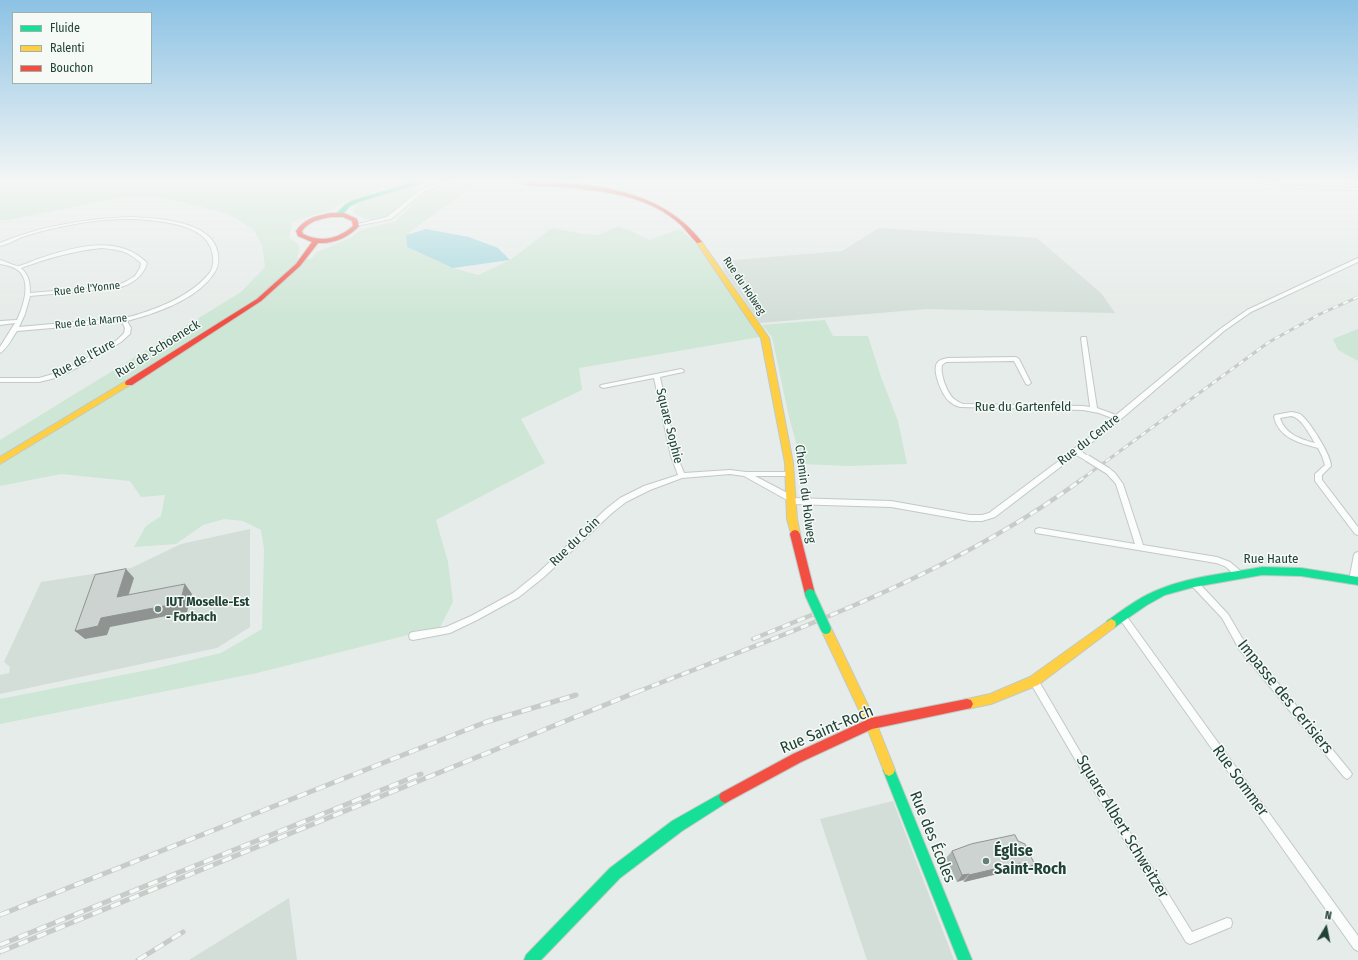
<!DOCTYPE html>
<html>
<head>
<meta charset="utf-8">
<style>
	body { margin:0 }
	#map { position:relative; width:1358px; height:960px; overflow:hidden; background:#e6ece9; font-family:"Fira Sans Condensed",sans-serif }
	canvas { display:block }
	.legend { position:absolute; left:12px; top:12px; width:140px; height:72px; box-sizing:border-box; background:#f5faf7; border:1px solid #a0b0ab; margin:0; padding:5px 7px; list-style:none; font-size:12px; color:#214238 }
	.legend li { display:flex; align-items:center; gap:8px; height:20px }
	.legend b { width:20px; border:1px solid #a0b0ab }
	.north { position:absolute; left:1306px; top:908px; width:40px; height:40px; -webkit-text-stroke:3px #f5faf7; paint-order:stroke; rotate:10deg; font-size:11px; font-weight:700; line-height:16px; text-align:center; color:#214238 }
	.north::after { content:''; display:block; margin:auto; width:14px; height:18px; background:#214238; clip-path:polygon(50% 0,100% 100%,50% 72%,0 100%) }
</style>
</head>
<body>
<div id="map">
<canvas width="1358" height="960"></canvas>
<ul class="legend">
<li><b style="height:5px;background:#16e098"></b>Fluide</li>
<li><b style="height:5px;background:#ffcf43"></b>Ralenti</li>
<li><b style="height:5px;background:#f24e42"></b>Bouchon</li>
</ul>
<div class="north">N</div>
</div>
<script>
const c = document.querySelector('canvas').getContext('2d');
c.lineJoin = 'round';
function fillPath(path, color) { c.fillStyle = color; c.fill(path, 'evenodd'); }
function strokePath(path, color, width, dash) { c.strokeStyle = color; c.lineWidth = width; c.lineCap = dash ? 'butt' : 'round'; c.setLineDash(dash || []); c.stroke(path); }
function write(font, color, halo, rows, align = 'center') {
  c.font = font + ' "Fira Sans Condensed",sans-serif'; c.lineWidth = 3; c.setLineDash([]); c.textBaseline = 'middle'; c.strokeStyle = halo; c.fillStyle = color; for (const [text, x, y, turn = 0] of rows) {
    c.save(); c.translate(x, y); c.rotate((+turn || 0) * Math.PI / 180); c.textAlign = isNaN(turn) ? turn : align; if (halo) c.strokeText(text, 0, 0); c.fillText(text, 0, 0); c.restore();
  }
}
fillPath(new Path2D(`
	M 879,228 L 1037,238 L 1102,294 L 1115,313 L 927,309 L 760,323 L 724,271 L 722,261 L 842,251 Z
	M 250,529 L 250,627 L 217,648 L 0,694 L 0,675 L 9,673 L 10,667 L 4,662 L 41,582 L 131,568 L 181,544 Z
	M 893,801 L 954,960 L 867,960 L 820,819 Z
	M 289,898 L 297,960 L 189,960 Z`), '#d3ded9');
fillPath(new Path2D(`
	M 0,182 L 405,182 L 345,201 L 328,211 L 292,222 L 289,238 L 296,242 L 300,248 L 297,258 L 311,259 L 317,252 L 350,238 L 361,230 L 396,221 L 419,198 L 435,188 L 457,182 L 477,183 L 406,235 L 407,247 L 453,268 L 478,275 L 510,260 L 552,228 L 583,234 L 598,235 L 619,226 L 650,240 L 679,229 L 693,240 L 760,337 L 579,368 L 582,390 L 521,419 L 545,463 L 436,520 L 448,562 L 453,602 L 440,627 L 257,673 L 0,724 L 0,699 L 153,669 L 221,653 L 262,629 L 264,549 L 261,530 L 243,521 L 224,519 L 203,525 L 176,544 L 134,547 L 146,526 L 161,516 L 165,495 L 141,497 L 130,481 L 61,474 L 0,486 L 0,440 L 241,292 L 265,267 L 262,245 L 254,230 L 229,214 L 182,202 L 152,197 L 117,198 L 9,220 L 0,220 Z
	M 410,190 L 416,193 C 407,199 400,208 392,214 C 380,223 363,222 354,212 L 354,208 L 358,203 Z
	M 825,320 L 833,336 L 868,336 L 881,377 L 898,421 L 907,464 L 848,466 L 802,464 L 789,417 L 772,337 L 762,325 Z
	M 1358,329 L 1358,361 L 1338,350 L 1333,339 Z`), '#cee6d5');
fillPath(new Path2D(`
	M 426,229 L 469,237 L 498,248 L 510,260 L 453,268 L 407,247 L 406,235 Z`), '#a3d7de');
const street = new Path2D(`
	M 443,182 L 451,182 L 425,191 L 391,219 L 356,226 L 354,225 L 387,217 L 421,189 Z
	M 1257,182 L 1272,182 L 1297,186 L 1358,188 L 1358,190 L 1297,188 Z
	M 1342,182 L 1351,182 L 1358,184 L 1358,185 L 1356,186 Z
	M 129,217 C 154,218 214,220 218,254 C 219,262 218,269 212,276 C 195,300 154,314 127,321 L 131,328 L 130,334 L 121,342 L 84,364 L 65,374 L 55,378 L 39,382 L 0,382 L 0,378 L 39,378 L 60,372 L 80,362 L 117,340 L 124,333 L 125,328 L 122,322 L 17,331 C 12,338 7,349 0,353 L 0,347 L 15,323 L 0,325 L 0,321 L 17,320 C 23,307 31,284 20,272 C 15,267 7,265 0,264 L 0,260 C 4,261 15,266 18,266 C 22,266 39,258 44,257 C 77,246 120,235 147,263 C 143,277 132,284 118,288 L 30,296 L 25,314 L 19,327 C 41,325 63,323 85,321 C 101,320 117,320 133,316 C 159,308 188,297 207,276 C 212,271 214,264 213,257 C 211,230 179,224 157,221 C 114,215 63,224 22,237 C 15,240 8,244 0,246 L 0,243 C 41,226 84,219 129,217 ZM 101,248 C 120,250 126,250 141,263 L 140,268 L 135,276 L 125,282 L 116,286 L 30,293 C 30,283 29,275 21,268 C 48,258 73,251 101,248 Z
	M 1358,258 L 1358,262 L 1251,312 L 1224,331 L 1120,420 L 1081,451 L 1090,458 L 1089,460 L 1085,460 L 1076,455 L 995,517 L 982,521 L 970,521 L 891,507 L 790,504 L 787,503 L 787,500 L 744,476 L 730,474 L 682,478 L 650,490 L 626,502 L 612,513 L 544,577 L 519,597 L 477,620 L 450,633 L 413,640 L 410,639 L 409,636 L 410,633 L 413,632 L 446,627 L 471,616 L 513,593 L 538,573 L 606,509 L 620,498 L 644,486 L 678,475 L 671,456 L 654,378 L 603,388 L 601,387 L 600,386 L 601,385 L 681,369 L 683,370 L 684,371 L 683,372 L 660,377 L 677,456 L 684,473 L 730,470 L 746,472 L 789,472 L 792,474 L 789,476 L 755,476 L 793,496 L 793,498 L 891,501 L 970,515 L 982,515 L 989,513 L 1072,451 L 1073,449 L 1080,445 L 1112,418 L 1099,413 L 1083,410 L 960,407 C 956,406 952,404 949,401 C 942,395 932,371 937,363 C 940,359 944,359 948,358 L 1016,357 L 1019,359 L 1031,383 L 1028,385 L 1026,384 L 1014,361 L 946,362 L 942,365 C 940,374 947,393 954,399 C 957,401 960,403 963,404 L 1083,406 L 1090,407 L 1081,338 L 1082,337 L 1086,337 L 1097,408 L 1116,415 L 1220,329 L 1247,310 Z
	M 1291,412 C 1294,412 1297,413 1300,414 C 1309,420 1331,455 1331,466 L 1322,475 L 1322,480 L 1358,527 L 1358,535 L 1355,534 L 1315,481 L 1315,474 L 1325,465 L 1322,456 L 1318,448 C 1299,443 1279,438 1274,417 L 1275,415 ZM 1291,416 C 1302,418 1309,434 1315,443 C 1300,439 1285,434 1280,418 Z
	M 1106,469 L 1110,469 L 1115,473 L 1123,484 L 1143,545 L 1217,557 L 1230,562 L 1243,573 L 1244,575 L 1243,577 C 1236,579 1231,571 1226,567 C 1223,565 1219,564 1216,563 L 1036,533 L 1035,531 L 1036,529 L 1039,528 L 1135,544 L 1116,484 C 1112,479 1108,476 1105,471 Z
	M 1358,552 L 1358,575 L 1356,582 L 1353,583 L 1350,582 L 1349,580 L 1354,555 L 1355,553 Z
	M 1194,580 L 1197,581 L 1228,614 L 1245,643 L 1350,771 L 1352,774 L 1350,777 L 1347,779 L 1344,777 L 1239,649 L 1222,618 L 1191,585 L 1190,583 L 1191,581 Z
	M 1122,613 L 1125,614 L 1358,936 L 1358,951 L 1354,949 L 1119,618 L 1118,616 L 1119,614 Z
	M 1034,677 L 1037,678 L 1082,755 L 1192,932 L 1227,918 L 1231,919 L 1232,923 L 1231,927 L 1190,944 L 1186,942 L 1076,761 L 1031,684 L 1030,681 L 1031,678 Z`);
const fast = new Path2D(`
	M 415,182 L 426,182 L 358,202 L 350,206 L 340,216 L 335,215 L 346,204 L 354,200 Z
	M 1262,567 L 1301,568 L 1358,577 L 1358,585 L 1301,576 L 1262,575 L 1194,587 L 1165,595 L 1147,605 L 1115,627 L 1111,629 L 1107,627 L 1106,624 L 1107,621 C 1124,609 1141,596 1160,589 C 1192,576 1228,573 1262,567 Z
	M 889,764 L 893,766 L 972,960 L 958,960 L 883,770 L 885,766 Z
	M 725,791 L 729,793 L 731,797 L 729,801 L 682,831 L 620,878 L 541,960 L 524,960 L 526,955 L 610,868 L 672,821 Z`);
const slow = new Path2D(`
	M 697,241 L 701,241 L 769,338 L 793,463 L 797,519 L 800,534 L 798,537 L 792,537 L 787,519 L 785,463 L 761,338 L 696,242 Z
	M 126,381 L 132,381 L 133,383 L 0,464 L 0,457 Z
	M 1111,619 L 1115,621 L 1116,624 L 1115,627 L 1038,685 L 991,704 L 967,709 L 963,708 L 961,704 L 963,700 L 990,694 L 1030,677 Z
	M 826,624 L 830,626 L 875,720 L 895,770 L 893,774 L 889,776 L 885,774 L 866,725 L 821,629 L 822,626 Z`);
const jam = new Path2D(`
	M 516,182 C 583,182 658,185 702,242 L 697,243 C 691,237 686,230 681,225 C 649,195 600,190 559,187 C 548,186 526,187 516,182 Z
	M 331,213 L 344,213 L 357,219 L 359,226 C 349,237 333,244 318,243 L 300,266 L 261,301 L 132,385 L 126,385 L 125,383 L 126,381 L 257,299 L 296,264 L 312,242 L 298,236 L 296,231 C 305,218 316,216 331,213 ZM 331,217 L 343,217 L 352,221 L 353,226 C 338,239 321,243 303,234 L 302,231 C 309,221 320,219 331,217 Z
	M 795,530 L 798,531 L 800,534 L 815,594 L 814,597 L 810,598 L 806,597 L 805,594 L 790,534 L 792,531 Z
	M 967,699 L 971,700 L 973,704 L 971,708 L 872,729 L 801,762 L 729,801 L 725,803 L 721,801 L 719,797 L 721,793 L 793,754 L 871,718 Z`);
strokePath(street, '#c3c9c6', 2);
strokePath(fast, '#c1cac6', 2);
strokePath(slow, '#c1cac6', 2);
strokePath(jam, '#c1cac6', 2);
fillPath(street, '#fbfcfc');
fillPath(fast, '#16e098');
fillPath(slow, '#ffcf43');
fillPath(jam, '#f24e42');
const railFar2 = new Path2D(`
	M 1079,481 L 1269,342 L 1320,314 L 1358,297`);
const railFar1 = new Path2D(`
	M 753,639 L 814,614
	M 637,692 C 789,632 947,578 1081,480`);
const rail = new Path2D(`
	M 0,915 L 486,722 L 576,695
	M 0,945 L 421,774
	M 0,952 L 639,691
	M 138,960 L 183,932`);
strokePath(railFar2, '#c7ccca', 3);
strokePath(railFar1, '#c7ccca', 4.5);
strokePath(rail, '#c7ccca', 5);
strokePath(railFar2, '#f5faf7', 2, [5.5]);
strokePath(railFar1, '#f5faf7', 3, [8]);
strokePath(rail, '#f5faf7', 3.5, [10]);
const streetBridge = new Path2D(`
	M 1087,458 L 1108,471`);
const fastBridge = new Path2D(`
	M 810,594 L 826,629`);
strokePath(streetBridge, '#c3c9c6', 8, []);
strokePath(fastBridge, '#c1cac6', 12, []);
strokePath(streetBridge, '#fbfcfc', 6);
strokePath(fastBridge, '#16e098', 10);
fillPath(new Path2D(`
	M 1018,841 L 1035,865 L 1028,872 L 1016,874 L 1014,870 L 964,882 L 963,880 L 957,882 L 946,858 L 952,851 Z`), '#afb5b3');
fillPath(new Path2D(`
	M 126,569 L 134,578 L 125,606 L 117,597 Z
	M 185,584 L 192,594 L 187,612 L 110,627 L 107,635 L 85,639 L 75,631 L 101,618 Z
	M 1020,863 L 1014,870 L 964,882 L 969,875 Z
	M 969,874 L 963,880 L 957,882 L 962,875 Z`), '#8f9492');
const building = new Path2D(`
	M 126,569 L 117,597 L 185,584 L 180,603 L 101,618 L 98,626 L 75,631 L 95,575 Z
	M 1015,835 L 1018,841 L 1025,844 L 1035,865 L 1023,868 L 1020,863 L 969,875 L 969,874 L 962,875 L 952,851 L 971,844 Z`);
fillPath(building, '#ccd3d0');
strokePath(building, '#8f9492', 1);
const sky = c.createLinearGradient(0, 0, 0, 317);
sky.addColorStop(0, '#8cc2e4');
sky.addColorStop(0.57, '#f4f6f5');
sky.addColorStop(1, '#f4f6f500');
c.fillStyle = sky;
c.fillRect(0, 0, 1358, 317);
for (const [x, y, r, color] of [
	[158,609,4,"#667e76"],
	[986,861,4,"#667e76"]
]) { const dot = new Path2D(); dot.arc(x, y, r, 0, 2 * Math.PI); c.fillStyle = color; c.fill(dot); strokePath(dot, '#f5faf7', 1.5); }
write('11px', '#214238', '#f5faf7', [
	["Rue du Holweg",744,286,56],
	["Rue de l'Yonne",87,289,-6],
	["Rue de la Marne",91,322,-6]
]);
write('13px', '#214238', '#f5faf7', [
	["Rue de Schoeneck",158,349,-32],
	["Rue de l'Eure",84,359,-28],
	["Rue du Gartenfeld",1023,407],
	["Square Sophie",669,426,76],
	["Rue du Centre",1089,440,-38],
	["Chemin du Holweg",805,494,83],
	["Rue du Coin",575,542,-44],
	["Rue Haute",1271,559]
]);
write('bold 13px', '#214238', '#f5faf7', [
	["IUT Moselle-Est",166,602],
	["- Forbach",166,617]
], 'left');
write('16px', '#214238', '#f5faf7', [
	["Impasse des Cerisiers",1285,697,51],
	["Rue Saint-Roch",827,730,-23],
	["Rue Sommer",1240,781,54],
	["Square Albert Schweitzer",1122,827,59],
	["Rue des Écoles",932,837,68]
]);
write('bold 16px', '#214238', '#f5faf7', [
	["Église",994,852],
	["Saint-Roch",994,870]
], 'left');
</script>
</body>
</html>
